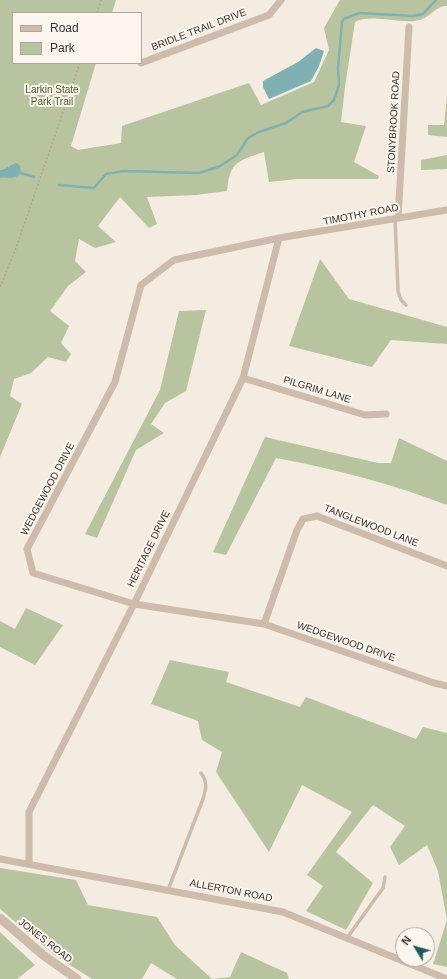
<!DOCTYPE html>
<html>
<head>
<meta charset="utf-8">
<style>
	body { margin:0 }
	#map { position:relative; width:447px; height:979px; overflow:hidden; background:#f4ebe1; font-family:Arial,sans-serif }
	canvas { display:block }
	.legend { position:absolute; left:12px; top:12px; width:130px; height:52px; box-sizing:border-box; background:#fbf5ee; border:1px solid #aea6a0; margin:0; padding:5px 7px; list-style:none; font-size:12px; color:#3b302b }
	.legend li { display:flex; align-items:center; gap:8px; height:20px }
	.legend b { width:20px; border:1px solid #aea6a0 }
	.north { position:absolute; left:395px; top:927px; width:40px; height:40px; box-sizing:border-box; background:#fbf5ee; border:1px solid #aea6a0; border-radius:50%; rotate:307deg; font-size:11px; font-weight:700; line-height:16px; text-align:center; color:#3b302b }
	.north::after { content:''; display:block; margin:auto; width:14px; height:18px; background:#1f5a5e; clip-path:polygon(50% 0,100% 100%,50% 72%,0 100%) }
</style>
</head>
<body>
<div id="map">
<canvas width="447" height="979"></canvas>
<ul class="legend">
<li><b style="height:5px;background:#cdbbac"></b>Road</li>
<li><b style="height:11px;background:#b8c4a0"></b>Park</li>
</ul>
<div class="north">N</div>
</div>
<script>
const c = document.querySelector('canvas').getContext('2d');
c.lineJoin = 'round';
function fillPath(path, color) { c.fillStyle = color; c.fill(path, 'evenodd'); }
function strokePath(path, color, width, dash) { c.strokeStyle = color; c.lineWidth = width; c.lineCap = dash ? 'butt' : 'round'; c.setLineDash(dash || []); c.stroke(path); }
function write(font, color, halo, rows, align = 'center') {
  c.font = font + ' Arial,sans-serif'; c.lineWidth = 4; c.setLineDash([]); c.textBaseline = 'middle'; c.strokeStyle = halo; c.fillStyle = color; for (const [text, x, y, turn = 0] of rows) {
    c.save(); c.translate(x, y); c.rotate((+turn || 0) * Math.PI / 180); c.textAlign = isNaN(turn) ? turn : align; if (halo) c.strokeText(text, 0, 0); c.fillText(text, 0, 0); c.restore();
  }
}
fillPath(new Path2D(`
	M 0,0 L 116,0 L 112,13 L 13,13 L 13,63 L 96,63 L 71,146 L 78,150 L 121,143 L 122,126 L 249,83 L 261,105 L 314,82 L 329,50 L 324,28 L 340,0 L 447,0 L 447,6 C 435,6 431,17 420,20 C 401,25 371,13 355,22 L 345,87 L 341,122 L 366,126 L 354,162 L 379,176 L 378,179 L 297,179 L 269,182 L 264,152 C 238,161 230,161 227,191 L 196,195 L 147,197 L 157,224 L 149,228 L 120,197 L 98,226 L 116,242 L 95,248 L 79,239 L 75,261 L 86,272 L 68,286 L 50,311 L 69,326 L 61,343 L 71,354 L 66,362 L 48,357 L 31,373 L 14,379 L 10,396 L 22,404 L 0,457 L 0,178 L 10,165 L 5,169 L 0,170 Z
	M 447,97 L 447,137 L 428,135 L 428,125 L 444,125 Z
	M 447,155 L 447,169 L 421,170 L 421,160 Z
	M 320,259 L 349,299 L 447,327 L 447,344 L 391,340 L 372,367 L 289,346 Z
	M 206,310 L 186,391 L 165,403 L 151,424 L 164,433 L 136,450 L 97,538 L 85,534 L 160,390 L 179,311 Z
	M 265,437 L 378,463 L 391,463 L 399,438 L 447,461 L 447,505 C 392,484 335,469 276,458 L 226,555 L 213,552 Z
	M 26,608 L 63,625 L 35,665 L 0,647 L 0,621 L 15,629 Z
	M 170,660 L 229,672 L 226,682 L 300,707 L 306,697 L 416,739 L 423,727 L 447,733 L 447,920 L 438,871 L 427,845 L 399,865 L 390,847 L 405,826 L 373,805 L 336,852 L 373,883 L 346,930 L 306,911 L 323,886 L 307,875 L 352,812 L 302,785 L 269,852 L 216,772 L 222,752 L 202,740 L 198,721 L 151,704 Z
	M 0,868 L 76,880 L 88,905 L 157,917 L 175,945 L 212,979 L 230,977 L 241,952 L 287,973 L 289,979 L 177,979 L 151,963 L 142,979 L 92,979 L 54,955 L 0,909 Z
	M 447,920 L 447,967 L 433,964 Z
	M 0,932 L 35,965 L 17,979 L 0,979 Z`), '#b8c4a0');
fillPath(new Path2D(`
	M 316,48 L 324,51 L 319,66 L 311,81 L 269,99 L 263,87 L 263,81 L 298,62 Z
	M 17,163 L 20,166 L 21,173 C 14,181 8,176 0,178 L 0,170 C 7,169 10,164 17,163 Z`), '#7fb0b2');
strokePath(new Path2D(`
	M 21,173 L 34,177
	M 59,185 L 94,188 L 106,174 L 123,171 L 199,173 L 220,166 L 237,155 L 248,138 L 259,132 L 286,123 L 302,112 L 328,106 L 334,100 L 339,85 L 338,68 L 342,22 L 344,19 L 359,13 L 413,16 L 423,14 L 436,0`), '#7fb0b2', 2.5);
strokePath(new Path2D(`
	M 97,13 L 101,0
	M 0,287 L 16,248 L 80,63`), '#b9a596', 1.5, [2, 2]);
strokePath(new Path2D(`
	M 395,218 L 398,291 L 401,300 L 406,305
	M 168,890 L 203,799 C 206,789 208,782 201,773
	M 347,938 L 383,888 L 385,877`), '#cdbbac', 3.5);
strokePath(new Path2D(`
	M 141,63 L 269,15 L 281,0
	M 447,210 L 279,238 L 174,260 L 141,285 L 115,382 L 27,549 L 33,573 L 134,604 L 264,624 L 434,683 L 447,686
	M 398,218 L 409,27
	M 243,378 L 365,415 L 386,414
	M 264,624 L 297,530 L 303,519 L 317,516 L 447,566
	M 0,859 L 283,912 L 447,979
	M 29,863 L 29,812 L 134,604 L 243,378 L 279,238`), '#cdbbac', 7);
strokePath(new Path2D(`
	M 0,918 L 43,955 L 77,979`), '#cdbbac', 9);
write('10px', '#3b302b', '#fbf5ee', [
	["BRIDLE TRAIL DRIVE",199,30,-21],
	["STONYBROOK ROAD",394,122,-87],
	["TIMOTHY ROAD",361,215,-11],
	["PILGRIM LANE",317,390,17],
	["WEDGEWOOD DRIVE",48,489,-62],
	["TANGLEWOOD LANE",371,526,21],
	["HERITAGE DRIVE",149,549,-64],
	["WEDGEWOOD DRIVE",346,642,19],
	["ALLERTON ROAD",231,891,11],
	["JONES ROAD",45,941,38]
]);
write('10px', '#4a5a2e', '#fbf5ee', [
	["Larkin State",52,90],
	["Park Trail",52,102]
]);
</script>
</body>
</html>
